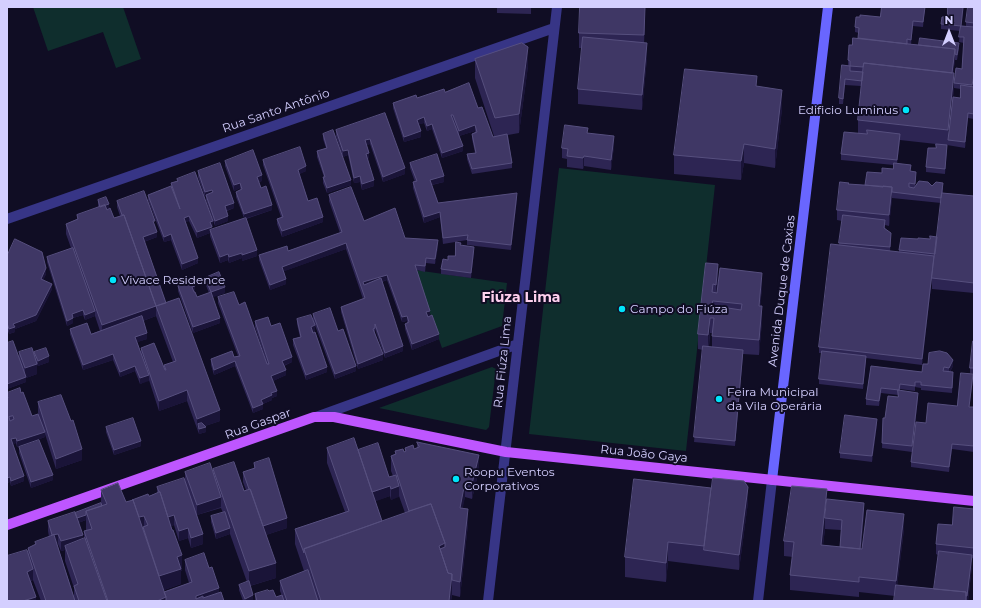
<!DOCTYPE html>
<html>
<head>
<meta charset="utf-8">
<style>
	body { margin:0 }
	#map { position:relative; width:981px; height:608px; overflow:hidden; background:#100d24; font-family:Montserrat,sans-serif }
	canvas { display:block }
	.frame { position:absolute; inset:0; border:8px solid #d4cfff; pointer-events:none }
	.north { position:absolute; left:929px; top:12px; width:40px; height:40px; -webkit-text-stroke:3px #100d24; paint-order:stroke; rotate:0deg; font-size:11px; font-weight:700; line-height:16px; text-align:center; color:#d4cfff }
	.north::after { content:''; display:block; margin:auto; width:14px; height:18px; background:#d4cfff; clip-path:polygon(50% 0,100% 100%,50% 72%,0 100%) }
</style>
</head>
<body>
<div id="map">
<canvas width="981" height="608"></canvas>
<div class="frame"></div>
<div class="north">N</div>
</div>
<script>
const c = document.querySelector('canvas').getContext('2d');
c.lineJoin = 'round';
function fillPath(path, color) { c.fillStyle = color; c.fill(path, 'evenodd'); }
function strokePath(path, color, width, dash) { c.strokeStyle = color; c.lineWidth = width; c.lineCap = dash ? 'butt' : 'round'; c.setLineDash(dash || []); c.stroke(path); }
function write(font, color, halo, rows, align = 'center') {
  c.font = font + ' Montserrat,sans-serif'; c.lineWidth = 4; c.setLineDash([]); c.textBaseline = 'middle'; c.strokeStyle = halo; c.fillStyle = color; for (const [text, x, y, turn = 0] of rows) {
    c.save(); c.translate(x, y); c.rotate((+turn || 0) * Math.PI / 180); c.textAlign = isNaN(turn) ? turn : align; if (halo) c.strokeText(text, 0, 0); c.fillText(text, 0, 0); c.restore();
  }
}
fillPath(new Path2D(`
	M 33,7 L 123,7 L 141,59 L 116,68 L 103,32 L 48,51 Z
	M 559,168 L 715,185 L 686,451 L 529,434 Z
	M 415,270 L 507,283 L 502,326 L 442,348 Z
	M 492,367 L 496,369 L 489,427 L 486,430 L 379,408 Z`), '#0f2e2d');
strokePath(new Path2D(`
	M 7,219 L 554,28
	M 316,417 L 518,344
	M 488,601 L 557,7
	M 758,601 L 772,480`), '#373586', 10);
strokePath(new Path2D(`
	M 772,480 L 828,7`), '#6966ff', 10);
strokePath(new Path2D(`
	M 7,525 L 314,417 L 334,417 L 506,452 L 974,501`), '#be56ff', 10);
fillPath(new Path2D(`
	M 497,7 L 531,7 L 531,14 L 497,13 Z
	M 882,7 L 925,7 L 923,27 L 913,26 L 911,44 L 959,48 L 957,60 L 955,60 L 953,73 L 954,83 L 962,69 L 964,43 L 959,42 L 960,31 L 941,29 L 941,24 L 966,26 L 966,22 L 974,7 L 974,81 L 973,87 L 974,87 L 974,119 L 968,118 L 965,148 L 947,145 L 945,174 L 926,172 L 926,167 L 936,148 L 936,144 L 900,140 L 897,163 L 911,171 L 916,177 L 915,187 L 932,186 L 943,188 L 943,193 L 974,196 L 974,293 L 932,289 L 932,278 L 933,268 L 922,365 L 866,358 L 863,389 L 819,384 L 819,379 L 822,353 L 819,353 L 819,347 L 839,245 L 842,221 L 837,220 L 837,210 L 849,184 L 865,185 L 882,173 L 893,169 L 894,165 L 841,160 L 841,154 L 858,133 L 858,120 L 861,86 L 845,85 L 843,104 L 839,104 L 839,98 L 848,66 L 848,60 L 852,45 L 858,38 L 859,33 L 855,32 L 855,27 L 860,17 L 880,17 ZM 954,88 L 961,89 L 960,98 L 953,97 ZM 892,198 L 941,203 L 937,237 L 930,239 L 918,239 L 899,250 L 899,252 L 890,251 L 891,238 L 885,228 L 885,225 L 889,226 Z
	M 645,19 L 644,43 L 647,58 L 642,110 L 578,104 L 578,89 L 582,48 L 579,48 L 579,33 Z
	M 475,59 L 528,66 L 519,133 L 508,135 L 512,163 L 512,168 L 472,174 L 467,159 L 467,154 L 475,153 L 472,139 L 472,134 L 475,132 L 475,131 L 459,136 L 463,151 L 442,158 L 432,129 L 427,131 L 424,123 L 419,124 L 421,137 L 404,142 L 393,108 L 393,103 L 445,92 L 478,108 L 493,137 L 494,136 L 475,78 Z
	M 757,86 L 782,109 L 775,168 L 744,163 L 741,180 L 674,174 L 674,155 Z
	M 385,113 L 405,174 L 383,182 L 370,144 L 366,145 L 369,158 L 367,159 L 374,186 L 362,190 L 360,182 L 354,183 L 348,155 L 343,157 L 336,136 L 336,130 Z
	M 588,133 L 614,146 L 611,170 L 584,166 L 583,169 L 567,167 L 567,159 L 562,158 L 562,148 Z
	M 323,134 L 351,185 L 327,193 L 323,183 L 323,177 L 324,177 L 317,157 L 317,151 L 326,148 L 323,139 Z
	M 263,160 L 306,171 L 299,174 L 308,201 L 323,222 L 282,237 L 277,224 L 277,219 L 281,217 L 263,165 Z
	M 225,161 L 262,181 L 259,182 L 261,188 L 272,210 L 246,219 L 257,256 L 242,261 L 242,258 L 229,263 L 228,260 L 220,263 L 210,236 L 210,233 L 197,238 L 189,221 L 185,222 L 198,263 L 182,270 L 171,240 L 164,242 L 148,200 L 148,195 L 171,187 L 171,183 L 177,181 L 177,179 L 213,226 L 212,227 L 212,230 L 244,218 L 236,197 L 236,192 L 241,190 L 240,188 L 234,191 L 225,166 Z
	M 410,163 L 444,182 L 432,185 L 438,203 L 517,199 L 511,250 L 467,245 L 467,240 L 443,244 L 440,217 L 424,223 L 413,188 L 413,182 L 415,182 L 410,168 Z
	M 198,171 L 234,208 L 227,211 L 228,221 L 215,226 L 206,200 L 206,197 L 205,197 L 198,177 Z
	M 329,195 L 364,221 L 405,238 L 438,246 L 435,264 L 426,263 L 425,272 L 417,270 L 430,316 L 439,339 L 412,350 L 405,329 L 405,324 L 407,323 L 407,321 L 402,322 L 387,280 L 382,282 L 403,351 L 385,358 L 375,329 L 375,333 L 383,360 L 358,369 L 341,312 L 341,307 L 363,299 L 346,249 L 284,271 L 286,284 L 270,290 L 259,260 L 259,255 L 288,251 L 340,233 L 329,201 Z
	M 98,200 L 109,209 L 114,218 L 120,216 L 117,207 L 117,201 L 155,225 L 157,237 L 144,242 L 166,303 L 220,421 L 205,426 L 206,432 L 199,434 L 187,401 L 159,411 L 149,380 L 140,384 L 135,371 L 120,377 L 113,360 L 83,370 L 70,334 L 70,329 L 91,334 L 100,331 L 95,316 L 85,320 L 83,315 L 73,318 L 73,323 L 67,326 L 47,262 L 47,257 L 71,248 L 66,234 L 66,224 L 77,219 L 77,215 L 98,207 ZM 156,316 L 173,362 L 164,365 L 164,370 L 141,348 L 141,353 L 137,342 L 147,339 L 143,321 Z
	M 461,246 L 474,252 L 471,278 L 441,274 L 441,269 L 448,260 L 455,256 Z
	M 7,256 L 46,274 L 43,280 L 52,289 L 36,321 L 15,329 L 15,332 L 9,334 L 7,328 Z
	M 706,263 L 718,279 L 717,293 L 762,288 L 760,306 L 762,321 L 759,355 L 743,354 L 735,446 L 694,442 L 703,350 L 698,349 L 698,334 ZM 710,333 L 712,333 L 712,347 L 709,347 Z
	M 205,278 L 225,293 L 212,297 L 220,323 L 193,333 L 178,291 L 178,286 L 195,291 L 194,292 L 197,297 L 209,293 L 205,283 Z
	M 218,297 L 239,305 L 266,361 L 255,327 L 255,321 L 271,326 L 292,362 L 284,366 L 286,375 L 273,381 L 277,396 L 272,398 L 272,400 L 263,404 L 263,409 L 253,413 L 235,366 L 214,375 L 211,365 L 211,359 L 234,357 L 238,356 L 218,303 Z
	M 313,314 L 338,331 L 356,371 L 335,379 L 313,320 Z
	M 297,319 L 315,331 L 313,332 L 327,372 L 306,380 L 293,345 L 293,339 L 300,337 L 297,324 Z
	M 974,341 L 974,375 L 974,374 L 970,373 L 970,368 Z
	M 7,343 L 19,357 L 19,352 L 34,356 L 34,352 L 49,362 L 38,366 L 37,364 L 37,374 L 26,378 L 26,382 L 7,389 Z
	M 928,364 L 953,366 L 950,372 L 953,377 L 952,393 L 921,390 L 921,388 L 915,387 L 915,391 L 900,389 L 900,391 L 918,398 L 912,452 L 882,448 L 883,418 L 885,418 L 898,397 L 898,395 L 881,393 L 879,406 L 866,405 L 866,399 L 871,366 L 922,372 Z
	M 973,380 L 969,407 L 974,407 L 974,452 L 952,449 L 949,472 L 911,467 L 911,462 L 926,423 L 957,406 Z
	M 7,393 L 21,393 L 32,416 L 38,414 L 38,402 L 82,460 L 56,469 L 45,434 L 45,437 L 17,447 L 16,443 L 13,444 L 24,481 L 11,486 L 10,482 L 7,483 Z
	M 877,424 L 872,462 L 840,458 L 840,453 Z
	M 106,427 L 141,446 L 114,455 L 106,432 Z
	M 417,442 L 479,470 L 472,499 L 465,497 L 462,508 L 468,524 L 460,597 L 452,595 L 451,601 L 255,601 L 255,594 L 269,591 L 276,597 L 282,596 L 280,591 L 280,581 L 304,571 L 295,544 L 295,529 L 345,512 L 327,463 L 327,448 L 358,450 L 389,477 L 393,476 L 391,471 L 391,456 L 395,454 L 395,451 L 404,452 L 405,451 L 405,448 L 414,449 L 417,448 ZM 390,496 L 391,500 L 399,496 L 405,513 L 382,521 L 375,501 Z
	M 19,447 L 53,480 L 31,488 L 19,453 Z
	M 254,463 L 287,528 L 266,535 L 276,578 L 250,586 L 253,601 L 243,601 L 239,590 L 239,585 L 247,582 L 230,534 L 216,539 L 211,522 L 211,516 L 223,513 L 221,508 L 197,515 L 203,544 L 191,548 L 188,538 L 179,541 L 174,525 L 171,526 L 182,570 L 181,571 L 181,584 L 164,590 L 164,592 L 189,583 L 185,570 L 185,560 L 209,568 L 219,593 L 224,601 L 41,601 L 33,580 L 31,581 L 36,601 L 7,601 L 28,552 L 28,548 L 35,545 L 35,542 L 49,537 L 48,531 L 48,521 L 75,513 L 101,503 L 101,490 L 126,502 L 149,496 L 157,493 L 157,487 L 185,481 L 185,472 L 213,472 L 213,469 L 244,491 L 246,490 L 243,482 L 243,472 L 254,469 ZM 86,520 L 86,531 L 84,531 L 84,539 L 83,539 L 78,523 ZM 57,544 L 58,544 L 61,551 L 65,550 L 65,561 L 74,588 L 74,597 Z
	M 827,499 L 864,513 L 861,549 L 862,549 L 904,529 L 897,586 L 934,589 L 938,555 L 936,554 L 936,544 L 952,525 L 974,509 L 974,559 L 972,558 L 972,566 L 968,601 L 894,601 L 895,596 L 859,592 L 859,597 L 790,590 L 790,575 L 793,557 L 784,556 L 784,541 ZM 825,529 L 841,530 L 840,547 L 823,545 Z
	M 748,502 L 739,570 L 668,561 L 666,582 L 625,577 L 625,557 Z`), '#2d2553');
fillPath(new Path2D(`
	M 645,7 L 645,19 L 644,50 L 644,35 Z
	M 963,7 L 964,7 L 961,31 L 961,26 Z
	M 913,21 L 913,26 L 911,45 L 911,40 Z
	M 647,43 L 647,58 L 642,110 L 642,95 Z
	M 528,47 L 528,66 L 519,133 L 519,114 Z
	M 955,49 L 955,59 L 952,88 L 952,78 Z
	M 954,73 L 954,88 L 949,140 L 948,140 L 948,130 Z
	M 845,79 L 845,85 L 843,104 L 843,99 Z
	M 782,90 L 782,109 L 775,168 L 775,149 Z
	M 968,113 L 968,118 L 965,148 L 965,142 Z
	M 424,117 L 424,123 L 417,125 L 417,120 Z
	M 432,124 L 432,129 L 427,131 L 427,126 Z
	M 475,125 L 475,131 L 459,136 L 459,131 Z
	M 421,131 L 421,137 L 404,142 L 404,137 Z
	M 900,134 L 900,140 L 897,166 L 897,160 Z
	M 614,136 L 614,146 L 611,170 L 611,160 Z
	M 370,139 L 370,144 L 365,146 L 365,140 Z
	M 744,144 L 744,163 L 741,180 L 741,161 Z
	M 947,145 L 947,150 L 945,174 L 945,169 Z
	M 463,146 L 463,151 L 442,158 L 442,153 Z
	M 348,150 L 348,155 L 343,157 L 343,151 Z
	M 369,153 L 369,158 L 366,159 L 366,154 Z
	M 584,156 L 584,166 L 583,169 L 583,158 Z
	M 306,166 L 306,171 L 298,175 L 298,170 Z
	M 405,168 L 405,174 L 383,182 L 383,177 Z
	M 262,175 L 262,181 L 257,182 L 257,177 Z
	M 360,176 L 360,182 L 354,183 L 354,178 Z
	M 444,176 L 444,182 L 430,185 L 430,180 Z
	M 351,180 L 351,185 L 327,193 L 327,188 Z
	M 374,180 L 374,186 L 362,190 L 362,184 Z
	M 240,183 L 240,188 L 234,191 L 234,185 Z
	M 892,187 L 892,198 L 889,226 L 889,215 Z
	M 212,190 L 212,195 L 206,195 L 206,197 L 205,197 L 205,192 Z
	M 517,193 L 517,199 L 511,250 L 511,245 Z
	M 234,203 L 234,208 L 225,211 L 225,206 Z
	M 109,204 L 109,210 L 100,213 L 100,207 Z
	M 272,205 L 272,210 L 244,219 L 244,214 Z
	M 440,212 L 440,217 L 424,223 L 424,217 Z
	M 189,216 L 189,221 L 184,223 L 184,218 Z
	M 228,216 L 228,221 L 215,226 L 215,221 Z
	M 323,217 L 323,222 L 282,237 L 282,231 Z
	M 213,221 L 213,226 L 210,227 L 210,222 Z
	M 212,227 L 212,232 L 210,230 L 210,233 L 197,238 L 197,232 Z
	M 157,232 L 157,237 L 143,242 L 143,237 Z
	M 171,234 L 171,240 L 164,242 L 164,237 Z
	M 438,240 L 438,246 L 435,264 L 435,259 Z
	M 346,243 L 346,249 L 282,272 L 282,267 Z
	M 474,247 L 474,252 L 471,278 L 471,273 Z
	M 257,250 L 257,256 L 242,261 L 242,255 Z
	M 242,253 L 242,258 L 229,263 L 229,257 Z
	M 228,254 L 228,260 L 220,263 L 220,257 Z
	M 934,256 L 934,261 L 922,365 L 922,359 Z
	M 198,258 L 198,263 L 182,270 L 182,264 Z
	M 718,264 L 718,279 L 716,300 L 716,285 Z
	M 46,268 L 46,274 L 41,284 L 41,279 Z
	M 762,273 L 762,288 L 759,321 L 759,306 Z
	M 387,275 L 387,280 L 363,287 L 363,282 Z
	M 286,279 L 286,284 L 270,290 L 270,285 Z
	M 52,284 L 52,289 L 36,321 L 15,329 L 15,332 L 9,334 L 9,329 L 13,324 Z
	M 195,286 L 195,291 L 192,292 L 192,287 Z
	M 225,287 L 225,293 L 211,298 L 211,292 Z
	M 156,306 L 156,316 L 102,336 L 102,325 Z
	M 762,306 L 762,321 L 759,355 L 759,340 Z
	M 83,310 L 83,315 L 73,318 L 73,323 L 67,326 L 67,321 L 72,314 Z
	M 95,311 L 95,316 L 85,320 L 85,315 Z
	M 430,311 L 430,316 L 426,317 L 426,312 Z
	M 407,316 L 407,321 L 402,322 L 402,317 Z
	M 220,318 L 220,323 L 193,333 L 193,327 Z
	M 710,318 L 710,333 L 708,350 L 708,335 Z
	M 315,325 L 315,331 L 311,332 L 311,327 Z
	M 147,333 L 147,339 L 135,343 L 135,337 Z
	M 439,334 L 439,339 L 412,350 L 412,344 Z
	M 403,346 L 403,351 L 385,358 L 385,353 Z
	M 743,350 L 743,356 L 735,446 L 735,441 Z
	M 113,354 L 113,360 L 83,370 L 83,365 Z
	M 383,354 L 383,360 L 358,369 L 358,364 Z
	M 49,356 L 49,362 L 38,366 L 38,361 Z
	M 866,356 L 866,362 L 863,389 L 863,384 Z
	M 292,357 L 292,362 L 282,366 L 282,361 Z
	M 953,360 L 953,366 L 949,373 L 949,368 Z
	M 235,361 L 235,366 L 214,375 L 214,370 Z
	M 37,364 L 37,374 L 26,378 L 26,382 L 7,389 L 7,384 L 25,378 L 25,368 Z
	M 135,366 L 135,371 L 120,377 L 120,372 Z
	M 356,366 L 356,371 L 335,379 L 335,374 Z
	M 327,367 L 327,372 L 306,380 L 306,375 Z
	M 286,370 L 286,375 L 271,382 L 271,376 Z
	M 973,374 L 973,380 L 969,412 L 969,407 Z
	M 149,375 L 149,381 L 140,384 L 140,378 Z
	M 881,388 L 881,393 L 879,406 L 879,401 Z
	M 187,390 L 187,401 L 159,411 L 159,401 Z
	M 277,391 L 277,396 L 272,398 L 272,400 L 263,404 L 263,409 L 253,413 L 253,408 L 261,400 L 271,393 Z
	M 918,393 L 918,398 L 912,452 L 912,446 Z
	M 220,410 L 220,421 L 199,428 L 198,424 L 197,429 L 197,419 Z
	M 877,419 L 877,424 L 872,462 L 872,456 Z
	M 206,427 L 206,432 L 199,434 L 199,429 Z
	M 45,432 L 45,437 L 17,447 L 17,441 Z
	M 16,438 L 16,443 L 11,445 L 11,439 Z
	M 141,441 L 141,446 L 114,455 L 114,450 Z
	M 952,444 L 952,449 L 949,472 L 949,467 Z
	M 82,449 L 82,460 L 56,469 L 56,459 Z
	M 479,455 L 479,470 L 472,499 L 472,484 Z
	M 53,475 L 53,480 L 31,488 L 31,482 Z
	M 24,476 L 24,481 L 11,486 L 11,481 Z
	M 10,477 L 10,482 L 7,483 L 7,478 Z
	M 465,482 L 465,497 L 460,523 L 460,508 Z
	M 390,486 L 390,496 L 371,503 L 371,493 Z
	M 399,486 L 399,497 L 391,500 L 391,489 Z
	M 748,487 L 748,502 L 739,570 L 739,555 Z
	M 827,489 L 827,504 L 825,518 L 825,529 L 821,560 L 821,545 Z
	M 221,497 L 221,507 L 197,515 L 197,505 Z
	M 864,503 L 864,513 L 859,564 L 859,553 Z
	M 468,509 L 468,524 L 460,597 L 460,582 Z
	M 904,514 L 904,529 L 896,596 L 896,581 Z
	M 86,515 L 86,520 L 75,524 L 75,519 Z
	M 174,515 L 174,525 L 167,527 L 167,517 Z
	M 144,516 L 144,531 L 138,518 Z
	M 287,518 L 287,528 L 263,536 L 263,526 Z
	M 188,528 L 188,538 L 179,541 L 179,531 Z
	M 230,528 L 230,534 L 216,539 L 216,533 Z
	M 58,534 L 58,544 L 52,546 L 52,535 Z
	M 203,534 L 203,544 L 191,548 L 191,538 Z
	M 83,535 L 83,545 L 65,546 L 65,550 L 61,551 L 61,541 Z
	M 668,542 L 668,561 L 666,582 L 666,563 Z
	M 445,543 L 445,562 L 439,546 Z
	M 182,555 L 182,570 L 181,571 L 181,584 L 158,592 L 158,576 L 177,557 Z
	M 972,555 L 972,566 L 968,601 L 967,601 L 967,596 Z
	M 276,563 L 276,578 L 249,586 L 249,571 Z
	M 33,569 L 33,580 L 27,582 L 27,572 Z
	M 452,574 L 452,593 L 451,601 L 449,601 Z
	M 219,588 L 219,599 L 196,601 L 196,596 Z
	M 253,595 L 253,601 L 245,601 L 245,599 Z
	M 36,597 L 36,601 L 23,601 Z
	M 166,597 L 166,601 L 157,601 Z`), '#1a1438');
const building = new Path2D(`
	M 580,7 L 645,7 L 644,35 L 579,33 Z
	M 882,7 L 925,7 L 923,22 L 913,21 L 911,40 L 907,39 L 907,44 L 858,38 L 859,28 L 855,27 L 856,17 L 860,17 L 860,15 L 880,17 Z
	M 948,7 L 963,7 L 961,26 L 941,24 L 942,17 L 947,17 Z
	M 968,7 L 974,7 L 974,23 L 966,22 Z
	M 961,26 L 974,27 L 974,76 L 972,85 L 954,83 L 956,68 L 962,69 L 964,37 L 959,37 Z
	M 583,37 L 647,43 L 642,95 L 578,89 Z
	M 853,38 L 955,49 L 952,73 L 864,63 L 863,67 L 850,66 L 850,61 L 848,60 L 849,45 L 852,45 Z
	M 920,38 L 959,43 L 957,55 L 955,54 L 955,49 L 919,45 Z
	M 522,43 L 528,47 L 519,114 L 495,118 L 475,59 Z
	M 864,63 L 954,73 L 948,130 L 858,120 Z
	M 842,65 L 850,66 L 850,71 L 863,72 L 862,81 L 845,79 L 843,99 L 839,98 Z
	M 685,69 L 757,76 L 756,86 L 782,90 L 775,149 L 744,144 L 741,161 L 674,155 Z
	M 469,83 L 478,108 L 482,107 L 493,137 L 507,134 L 512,163 L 472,169 L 467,154 L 476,153 L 472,134 L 477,132 L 475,125 L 459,131 L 453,115 L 451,115 L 463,146 L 442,153 L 432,124 L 427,126 L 424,117 L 417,120 L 421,131 L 404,137 L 393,103 L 416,95 L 417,98 L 444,89 L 445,92 Z
	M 961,85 L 974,87 L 974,114 L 968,113 L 965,142 L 948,140 L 953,97 L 960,98 Z
	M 385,113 L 405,168 L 383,177 L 370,139 L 365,140 L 369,153 L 366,154 L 374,180 L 362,184 L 360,176 L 354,178 L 348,150 L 343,151 L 336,130 Z
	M 565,125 L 588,128 L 587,133 L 614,136 L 611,160 L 584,156 L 583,158 L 567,156 L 568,149 L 562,148 Z
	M 333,130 L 351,180 L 327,188 L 323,177 L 325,177 L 317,151 L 327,148 L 323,134 Z
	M 867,130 L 900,134 L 897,160 L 841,154 L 844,132 L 867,134 Z
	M 936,144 L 947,145 L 945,169 L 926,167 L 928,148 L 936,148 Z
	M 300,147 L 306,166 L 298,170 L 308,201 L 317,198 L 323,217 L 282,231 L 277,219 L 283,217 L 263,160 Z
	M 253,150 L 262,175 L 257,177 L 261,188 L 266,186 L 272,205 L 244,214 L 236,192 L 242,189 L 240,183 L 234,185 L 225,161 Z
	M 437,154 L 444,176 L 430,180 L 438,203 L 517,193 L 511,245 L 467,240 L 468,235 L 443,238 L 440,212 L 424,217 L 413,182 L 417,181 L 410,163 Z
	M 220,163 L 234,203 L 225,206 L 228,216 L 215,221 L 206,195 L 213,192 L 212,190 L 205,192 L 198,171 Z
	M 894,163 L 911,165 L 910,171 L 916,172 L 915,184 L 909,183 L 909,187 L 914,188 L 919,181 L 928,182 L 932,186 L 936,182 L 943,183 L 941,198 L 892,192 L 892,187 L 883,186 L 883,187 L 865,185 L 867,172 L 882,173 L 882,168 L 893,169 Z
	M 195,172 L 213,221 L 210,222 L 212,227 L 197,232 L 189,216 L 184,218 L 198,258 L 182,264 L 171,234 L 164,237 L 148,195 L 171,186 L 180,209 L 171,183 L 178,181 L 177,179 Z
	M 840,182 L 849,183 L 848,184 L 892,187 L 889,215 L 837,210 Z
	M 351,187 L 364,221 L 395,208 L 405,238 L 438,240 L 435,259 L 426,258 L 425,266 L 415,265 L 430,311 L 426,312 L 428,317 L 432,315 L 439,334 L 412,344 L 405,324 L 409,322 L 407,316 L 402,317 L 387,275 L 363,282 L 364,285 L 381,278 L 403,346 L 385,353 L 375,324 L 375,328 L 373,329 L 383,354 L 358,364 L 341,307 L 365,298 L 346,243 L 282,267 L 286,279 L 270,285 L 259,255 L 287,246 L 288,251 L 342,232 L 329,195 Z
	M 144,191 L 155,221 L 153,221 L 157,232 L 143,237 L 166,303 L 156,306 L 124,215 L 122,215 L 117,201 Z
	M 942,193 L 974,196 L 974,283 L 932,278 Z
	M 106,197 L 109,204 L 100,207 L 98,200 Z
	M 105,205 L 107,210 L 110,208 L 114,218 L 124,215 L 156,306 L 179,298 L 220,410 L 197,419 L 187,390 L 159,401 L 141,348 L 154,343 L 165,370 L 166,370 L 164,365 L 176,361 L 156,306 L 102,325 L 66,224 L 78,219 L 77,215 Z
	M 843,215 L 885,220 L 884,228 L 891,233 L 890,247 L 839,243 Z
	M 246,218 L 257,250 L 242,255 L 242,253 L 229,257 L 228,254 L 220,257 L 210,230 Z
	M 930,236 L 937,237 L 935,254 L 899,250 L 901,238 L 918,239 L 918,238 L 930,239 Z
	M 15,239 L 42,252 L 46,268 L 41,279 L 52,284 L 36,315 L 13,324 L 15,327 L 9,329 L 7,323 L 7,256 Z
	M 456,242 L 461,243 L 460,245 L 474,247 L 471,273 L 441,269 L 443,259 L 448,260 L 448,256 L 455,256 Z
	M 831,244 L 934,256 L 922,359 L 819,347 Z
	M 73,248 L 95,311 L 85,315 L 83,310 L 72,314 L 73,318 L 67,321 L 47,257 Z
	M 706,263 L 718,264 L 716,285 L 713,284 L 712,292 L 717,293 L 720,268 L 762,273 L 759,306 L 762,306 L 759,340 L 712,336 L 714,318 L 710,318 L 708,335 L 698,334 ZM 713,301 L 742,304 L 741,310 L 715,306 L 715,311 L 712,311 Z
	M 219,272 L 225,287 L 211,292 L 205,278 Z
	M 192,280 L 195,286 L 192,287 L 194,292 L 195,292 L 197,297 L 211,292 L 220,318 L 193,327 L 178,286 Z
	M 234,292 L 239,305 L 245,302 L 267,364 L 269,364 L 255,321 L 268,317 L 271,326 L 280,323 L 292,357 L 282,361 L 286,370 L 271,376 L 277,391 L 271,393 L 272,395 L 261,400 L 263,404 L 253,408 L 235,361 L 214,370 L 211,359 L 232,351 L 234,357 L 240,356 L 218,297 Z
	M 330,308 L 338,331 L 343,329 L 356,366 L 335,374 L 313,314 Z
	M 311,315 L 315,325 L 311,327 L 313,333 L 315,332 L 327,367 L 306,375 L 293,339 L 301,337 L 297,319 Z
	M 142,316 L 147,333 L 135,337 L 149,375 L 140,378 L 135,366 L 120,372 L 113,354 L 83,365 L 70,329 L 87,323 L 91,334 Z
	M 13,341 L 26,377 L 7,384 L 7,343 Z
	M 973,341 L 974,341 L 974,368 L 970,368 Z
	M 703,346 L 743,350 L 735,441 L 694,437 Z
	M 32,348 L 37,364 L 25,368 L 19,352 Z
	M 46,348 L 49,356 L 38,361 L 34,352 Z
	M 822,351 L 866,356 L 863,384 L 819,379 Z
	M 940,351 L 947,353 L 953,360 L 949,368 L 944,367 L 943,371 L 953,372 L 952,388 L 921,385 L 921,382 L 915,382 L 915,386 L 900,384 L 899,390 L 881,388 L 879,401 L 866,399 L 871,366 L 922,372 L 923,364 L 928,364 L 929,353 Z
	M 961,373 L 973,374 L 969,407 L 974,407 L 974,446 L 952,444 L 949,467 L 911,462 L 916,422 L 926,423 L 928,403 L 957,406 Z
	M 20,388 L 21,393 L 23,392 L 32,416 L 38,414 L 45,432 L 17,441 L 16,438 L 11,439 L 24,476 L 11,481 L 10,477 L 7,478 L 7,398 L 8,398 L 7,395 L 7,393 ZM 13,416 L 14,419 L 10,421 L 9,417 Z
	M 898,390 L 918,393 L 912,446 L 882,443 L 883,418 L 885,418 L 888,396 L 898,397 Z
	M 61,395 L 71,421 L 73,420 L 82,449 L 56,459 L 38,402 Z
	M 845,415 L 877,419 L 872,456 L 840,453 Z
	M 133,418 L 141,441 L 114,450 L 106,427 Z
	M 202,423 L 206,427 L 199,429 L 198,424 Z
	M 354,438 L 382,521 L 304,549 L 304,553 L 295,529 L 349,511 L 327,448 Z
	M 39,440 L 53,475 L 31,482 L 19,447 Z
	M 417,442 L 479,455 L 472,484 L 465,482 L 460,508 L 468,509 L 460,582 L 452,580 L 452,574 L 448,573 L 440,549 L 445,547 L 445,543 L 431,504 L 409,511 L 391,456 L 396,454 L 395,451 L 403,449 L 404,452 L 406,451 L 405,448 L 413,445 L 414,449 L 419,447 Z
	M 378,443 L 389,477 L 396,475 L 399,486 L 391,489 L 390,486 L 372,492 L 358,450 Z
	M 269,458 L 287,518 L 263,526 L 251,491 L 250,489 L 249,489 L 243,472 L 255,468 L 254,463 Z
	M 234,462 L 244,491 L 250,489 L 276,563 L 249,571 L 213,469 Z
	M 210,463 L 221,497 L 197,505 L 185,472 Z
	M 184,478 L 203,534 L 191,538 L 188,528 L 179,531 L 174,515 L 168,517 L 160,492 L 159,492 L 157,487 Z
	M 713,478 L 744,481 L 748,487 L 739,555 L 704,550 Z
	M 634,479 L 711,488 L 704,546 L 668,542 L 666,563 L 625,557 Z
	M 118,483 L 126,502 L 133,500 L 166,597 L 157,601 L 108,601 L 84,531 L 92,529 L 86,511 L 107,504 L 101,490 Z
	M 792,486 L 827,489 L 821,545 L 862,549 L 867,510 L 904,514 L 896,581 L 859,577 L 859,582 L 790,575 L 794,542 L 784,541 Z
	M 160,492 L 172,530 L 173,530 L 182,555 L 177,557 L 181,569 L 159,576 L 143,527 L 148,525 L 144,516 L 139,517 L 133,500 L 132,500 L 148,494 L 149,496 Z
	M 827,499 L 864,503 L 860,549 L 840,547 L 842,520 L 825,518 Z
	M 101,503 L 102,506 L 86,511 L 86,515 L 77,518 L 75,513 Z
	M 431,504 L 445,543 L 439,546 L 448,573 L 452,574 L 449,601 L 321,601 L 304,549 Z
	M 954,507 L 974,509 L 974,548 L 936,544 L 938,524 L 952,525 Z
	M 75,512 L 83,535 L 61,541 L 58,534 L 52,535 L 48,521 Z
	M 225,512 L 230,528 L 216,533 L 211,516 Z
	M 54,535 L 75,601 L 46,601 L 28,548 L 36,544 L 35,542 Z
	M 85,538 L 107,601 L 79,601 L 74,586 L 78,584 L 65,546 Z
	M 27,550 L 33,569 L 27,572 L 36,597 L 23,601 L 7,601 L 7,556 Z
	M 939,551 L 972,555 L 967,596 L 966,596 L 966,592 L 934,589 Z
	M 204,553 L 209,568 L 212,567 L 219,588 L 196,596 L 196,599 L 203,596 L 203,598 L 221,592 L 224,601 L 166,601 L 166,597 L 164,592 L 192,582 L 185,560 Z
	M 308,570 L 318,601 L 287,601 L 280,581 Z
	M 249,581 L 253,595 L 245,599 L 239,585 Z
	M 896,585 L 966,592 L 966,601 L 894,601 Z
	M 268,590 L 269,591 L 273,590 L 276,597 L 282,595 L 284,601 L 257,601 L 255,594 Z`);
fillPath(building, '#3f3765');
strokePath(building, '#564f7e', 1);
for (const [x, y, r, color] of [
	[906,110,4,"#00e4fa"],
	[113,280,4,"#00e4fa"],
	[622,309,4,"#00e4fa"],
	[719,399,4,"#00e4fa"],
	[456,479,4,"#00e4fa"]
]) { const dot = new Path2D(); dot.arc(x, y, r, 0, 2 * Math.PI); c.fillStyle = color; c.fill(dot); strokePath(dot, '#100d24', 1.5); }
write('12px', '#d4cfff', '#100d24', [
	["Edificio Luminus",898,110,"right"],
	["Vivace Residence",121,280],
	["Campo do Fiúza",630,309],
	["Feira Municipal",727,392],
	["da Vila Operária",727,406],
	["Roopu Eventos",464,472],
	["Corporativos",464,486]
], 'left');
write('12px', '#d4cfff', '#100d24', [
	["Rua Santo Antônio",276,111,-19],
	["Avenida Duque de Caxias",782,291,-83],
	["Rua Fiúza Lima",503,362,-84],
	["Rua Gaspar",258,424,-20],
	["Rua João Gaya",644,454,6]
]);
write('bold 14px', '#ffd1ef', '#100d24', [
	["Fiúza Lima",521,298]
]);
</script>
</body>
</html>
